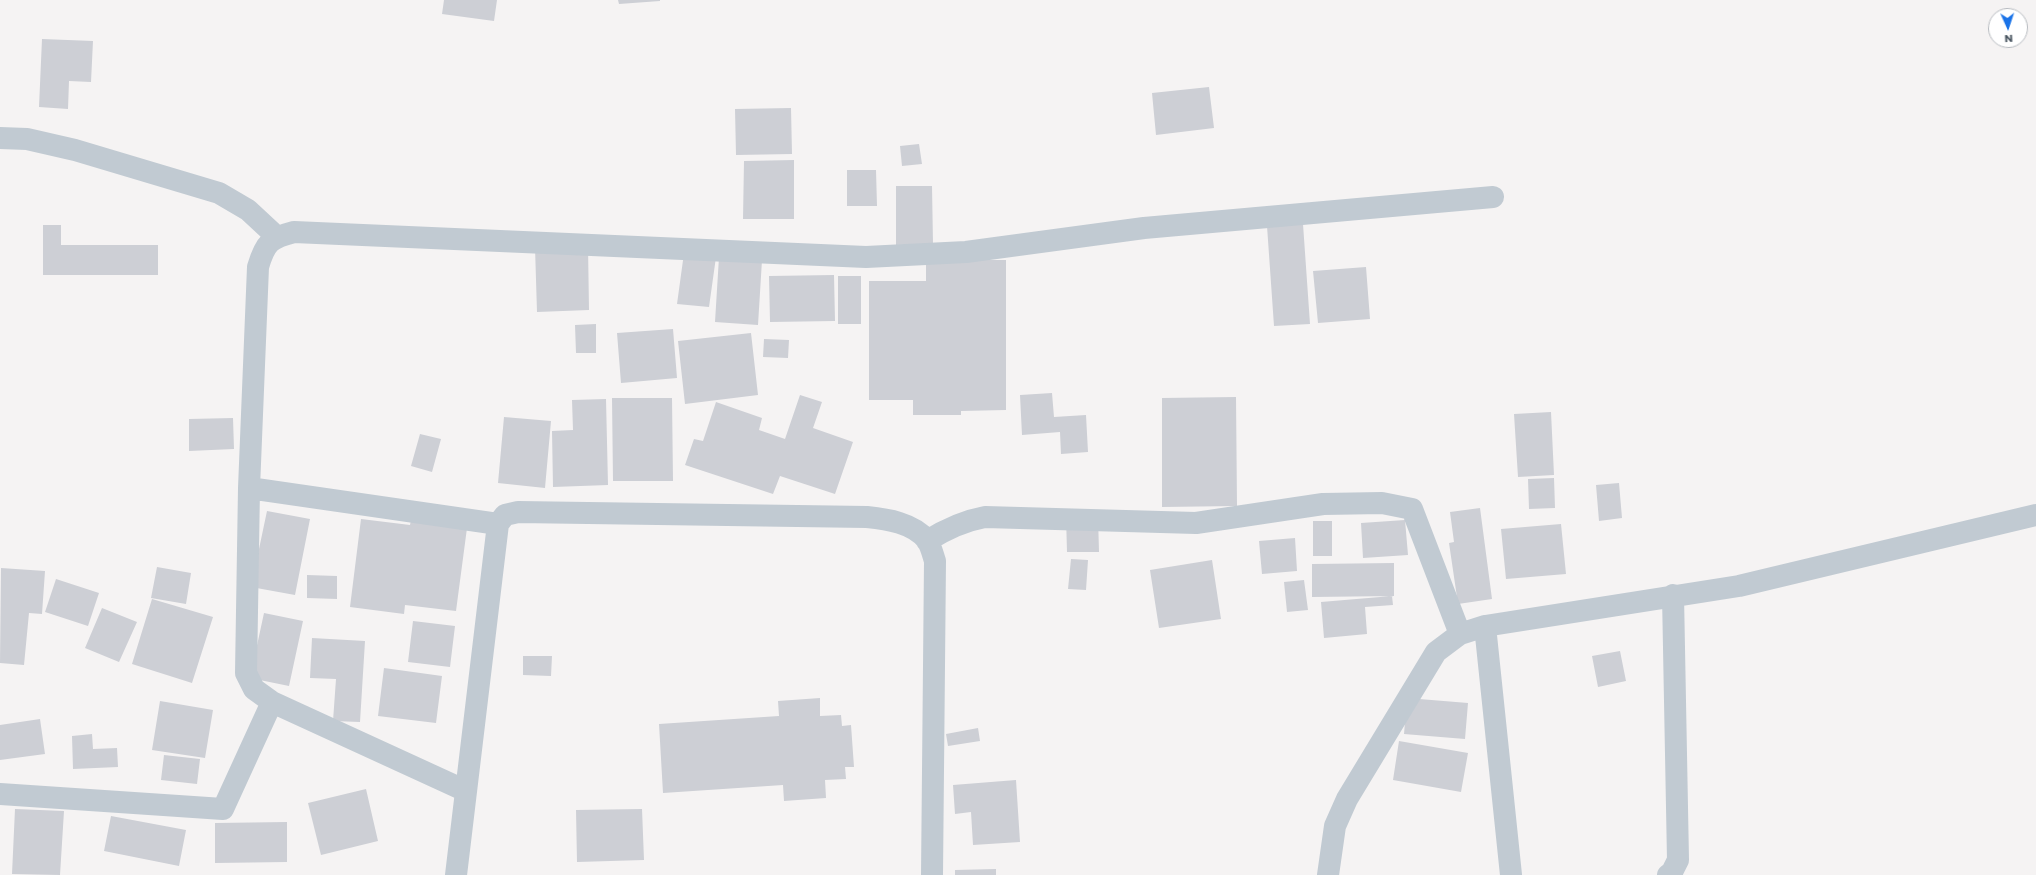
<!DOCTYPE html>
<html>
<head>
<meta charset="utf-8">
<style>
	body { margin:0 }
	#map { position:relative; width:2036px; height:875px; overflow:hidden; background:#f5f3f3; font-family:Poppins,sans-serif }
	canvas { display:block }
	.north { position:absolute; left:1988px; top:8px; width:40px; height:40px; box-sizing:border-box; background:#fff; border:1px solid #b7bbc0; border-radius:50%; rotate:177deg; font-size:11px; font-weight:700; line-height:16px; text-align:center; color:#4a5661 }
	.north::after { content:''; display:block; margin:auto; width:14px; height:18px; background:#1a73e8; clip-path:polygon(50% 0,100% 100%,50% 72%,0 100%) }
</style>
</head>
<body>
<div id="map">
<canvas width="2036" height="875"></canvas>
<div class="north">N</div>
</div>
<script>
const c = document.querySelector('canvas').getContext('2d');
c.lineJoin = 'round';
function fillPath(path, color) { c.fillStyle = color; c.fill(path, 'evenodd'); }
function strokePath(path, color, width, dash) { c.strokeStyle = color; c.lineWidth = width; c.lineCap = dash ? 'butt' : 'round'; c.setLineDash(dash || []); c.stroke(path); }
fillPath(new Path2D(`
	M 444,0 L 497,0 L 494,21 L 442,14 Z
	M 618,0 L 660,0 L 660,1 L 619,4 Z
	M 42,39 L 93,41 L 91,82 L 69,81 L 68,109 L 39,107 Z
	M 1209,87 L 1214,128 L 1156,135 L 1152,93 Z
	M 791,108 L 792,154 L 736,155 L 735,109 Z
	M 919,144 L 922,164 L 902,166 L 900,146 Z
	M 794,160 L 794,219 L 743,219 L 744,161 Z
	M 847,170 L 876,170 L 877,206 L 847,206 Z
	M 896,186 L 932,186 L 933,244 L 896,245 Z
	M 1303,224 L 1310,324 L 1274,326 L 1267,226 Z
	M 43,225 L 61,225 L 61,245 L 158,245 L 158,275 L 43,275 Z
	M 588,246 L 589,310 L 537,312 L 535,247 Z
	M 684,253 L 716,257 L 709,307 L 677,304 Z
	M 719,257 L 762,260 L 758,325 L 715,322 Z
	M 926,260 L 1006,260 L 1006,410 L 961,411 L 961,415 L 913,415 L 913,400 L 869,400 L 869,281 L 926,281 Z
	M 1366,267 L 1370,319 L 1318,323 L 1313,271 Z
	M 834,275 L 835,321 L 770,322 L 769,276 Z
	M 838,276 L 861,276 L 861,324 L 838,324 Z
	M 596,324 L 596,353 L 576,353 L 575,325 Z
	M 673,329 L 677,378 L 621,383 L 617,333 Z
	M 751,333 L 758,395 L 685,404 L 678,341 Z
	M 764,339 L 789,340 L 788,358 L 763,357 Z
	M 1052,393 L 1054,417 L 1086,415 L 1088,452 L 1061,454 L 1060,432 L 1022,435 L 1020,395 Z
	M 800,395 L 822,402 L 813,428 L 853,442 L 835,494 L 780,476 L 773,494 L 685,465 L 694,439 L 703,441 L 716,402 L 762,418 L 759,430 L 785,439 Z
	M 1236,397 L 1237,506 L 1162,507 L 1162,398 Z
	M 612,398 L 672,398 L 673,481 L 613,481 Z
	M 606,399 L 608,485 L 553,487 L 552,431 L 573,430 L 572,400 Z
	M 1551,412 L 1554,475 L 1518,477 L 1514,414 Z
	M 504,417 L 551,421 L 545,488 L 498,483 Z
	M 233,418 L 234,449 L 189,451 L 189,419 Z
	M 420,434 L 441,439 L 432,472 L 411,466 Z
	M 1554,478 L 1555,508 L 1529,509 L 1528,479 Z
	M 1619,483 L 1622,518 L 1599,521 L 1596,485 Z
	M 1480,508 L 1492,599 L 1458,604 L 1449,543 L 1454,542 L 1450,512 Z
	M 267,511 L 310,519 L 295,595 L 251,587 Z
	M 1066,516 L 1098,516 L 1099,552 L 1067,552 Z
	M 361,519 L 410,525 L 411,520 L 467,528 L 456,611 L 405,605 L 404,614 L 350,607 Z
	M 1405,520 L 1408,555 L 1363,558 L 1361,523 Z
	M 1313,521 L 1332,521 L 1332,556 L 1313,556 Z
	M 1561,524 L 1566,574 L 1506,579 L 1501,529 Z
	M 1295,538 L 1297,571 L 1262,574 L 1259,541 Z
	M 1071,559 L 1088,560 L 1086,590 L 1068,589 Z
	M 1212,560 L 1221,619 L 1159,628 L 1150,570 Z
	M 1394,563 L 1394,596 L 1312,597 L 1312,564 Z
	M 157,567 L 191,573 L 186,604 L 151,598 Z
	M 1,568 L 45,571 L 42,614 L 29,613 L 24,665 L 0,663 Z
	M 307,575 L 337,576 L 337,599 L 307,598 Z
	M 56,579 L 99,593 L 88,626 L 45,612 Z
	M 1304,580 L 1308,610 L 1287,612 L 1284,582 Z
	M 1392,596 L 1393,605 L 1365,607 L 1367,634 L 1324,638 L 1321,602 Z
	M 152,599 L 213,617 L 192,683 L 132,664 Z
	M 102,608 L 137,622 L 119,662 L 85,648 Z
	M 264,613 L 303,621 L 289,686 L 250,678 Z
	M 413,621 L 455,626 L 450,667 L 408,662 Z
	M 312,638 L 365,641 L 360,722 L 333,721 L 336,679 L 310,678 Z
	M 1620,651 L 1626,681 L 1598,687 L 1592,656 Z
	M 523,656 L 552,656 L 551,676 L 523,675 Z
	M 384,668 L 442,676 L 436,723 L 378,716 Z
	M 820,698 L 820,716 L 841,715 L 842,726 L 851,725 L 854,767 L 845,767 L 846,779 L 825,780 L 826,798 L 784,801 L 783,785 L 663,793 L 659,724 L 779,716 L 778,701 Z
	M 1407,698 L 1468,703 L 1465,739 L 1404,734 Z
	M 160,701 L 213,710 L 205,758 L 152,750 Z
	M 40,719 L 45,754 L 0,760 L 0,725 Z
	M 978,728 L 980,741 L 948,746 L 946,734 Z
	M 92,734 L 93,749 L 117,748 L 118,767 L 73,769 L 72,736 Z
	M 1399,741 L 1468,753 L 1461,792 L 1393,780 Z
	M 164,755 L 200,759 L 197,784 L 161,780 Z
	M 1016,780 L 1020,842 L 973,845 L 971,812 L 955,814 L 953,785 Z
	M 366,789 L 378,841 L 321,855 L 308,803 Z
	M 15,809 L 64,811 L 60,875 L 12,874 Z
	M 642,809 L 644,860 L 577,862 L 576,810 Z
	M 111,816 L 186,830 L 179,866 L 104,851 Z
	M 287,822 L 287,862 L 215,863 L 215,823 Z
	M 996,869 L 996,875 L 955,875 L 955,870 Z`), '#cdcfd5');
strokePath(new Path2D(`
	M 0,138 L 27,139 L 75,150 L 219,193 L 248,210 L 276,236
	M 249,488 L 498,524
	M 927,541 C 946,529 963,521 985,517 L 1196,523 L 1323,504 L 1382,503 L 1412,509 L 1460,634
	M 1485,626 L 1511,875
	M 466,791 L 272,702 L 254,689 L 246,673 L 249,488 L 258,267 C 265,243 270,238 294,232 L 866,257 L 966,252 L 1144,228 L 1493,197
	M 0,794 L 223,809 L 272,702
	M 456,875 L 498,524 L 505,515 L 518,512 L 867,517 C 887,519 913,523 927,540 C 931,546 933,555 935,561 L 932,875
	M 1328,875 L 1335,826 L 1347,799 L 1436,652 L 1460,634 L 1485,626 L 1739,586 L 2036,515
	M 1668,875 L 1672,872 L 1678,860 L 1673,595`), '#c1cad2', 22);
</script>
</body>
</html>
